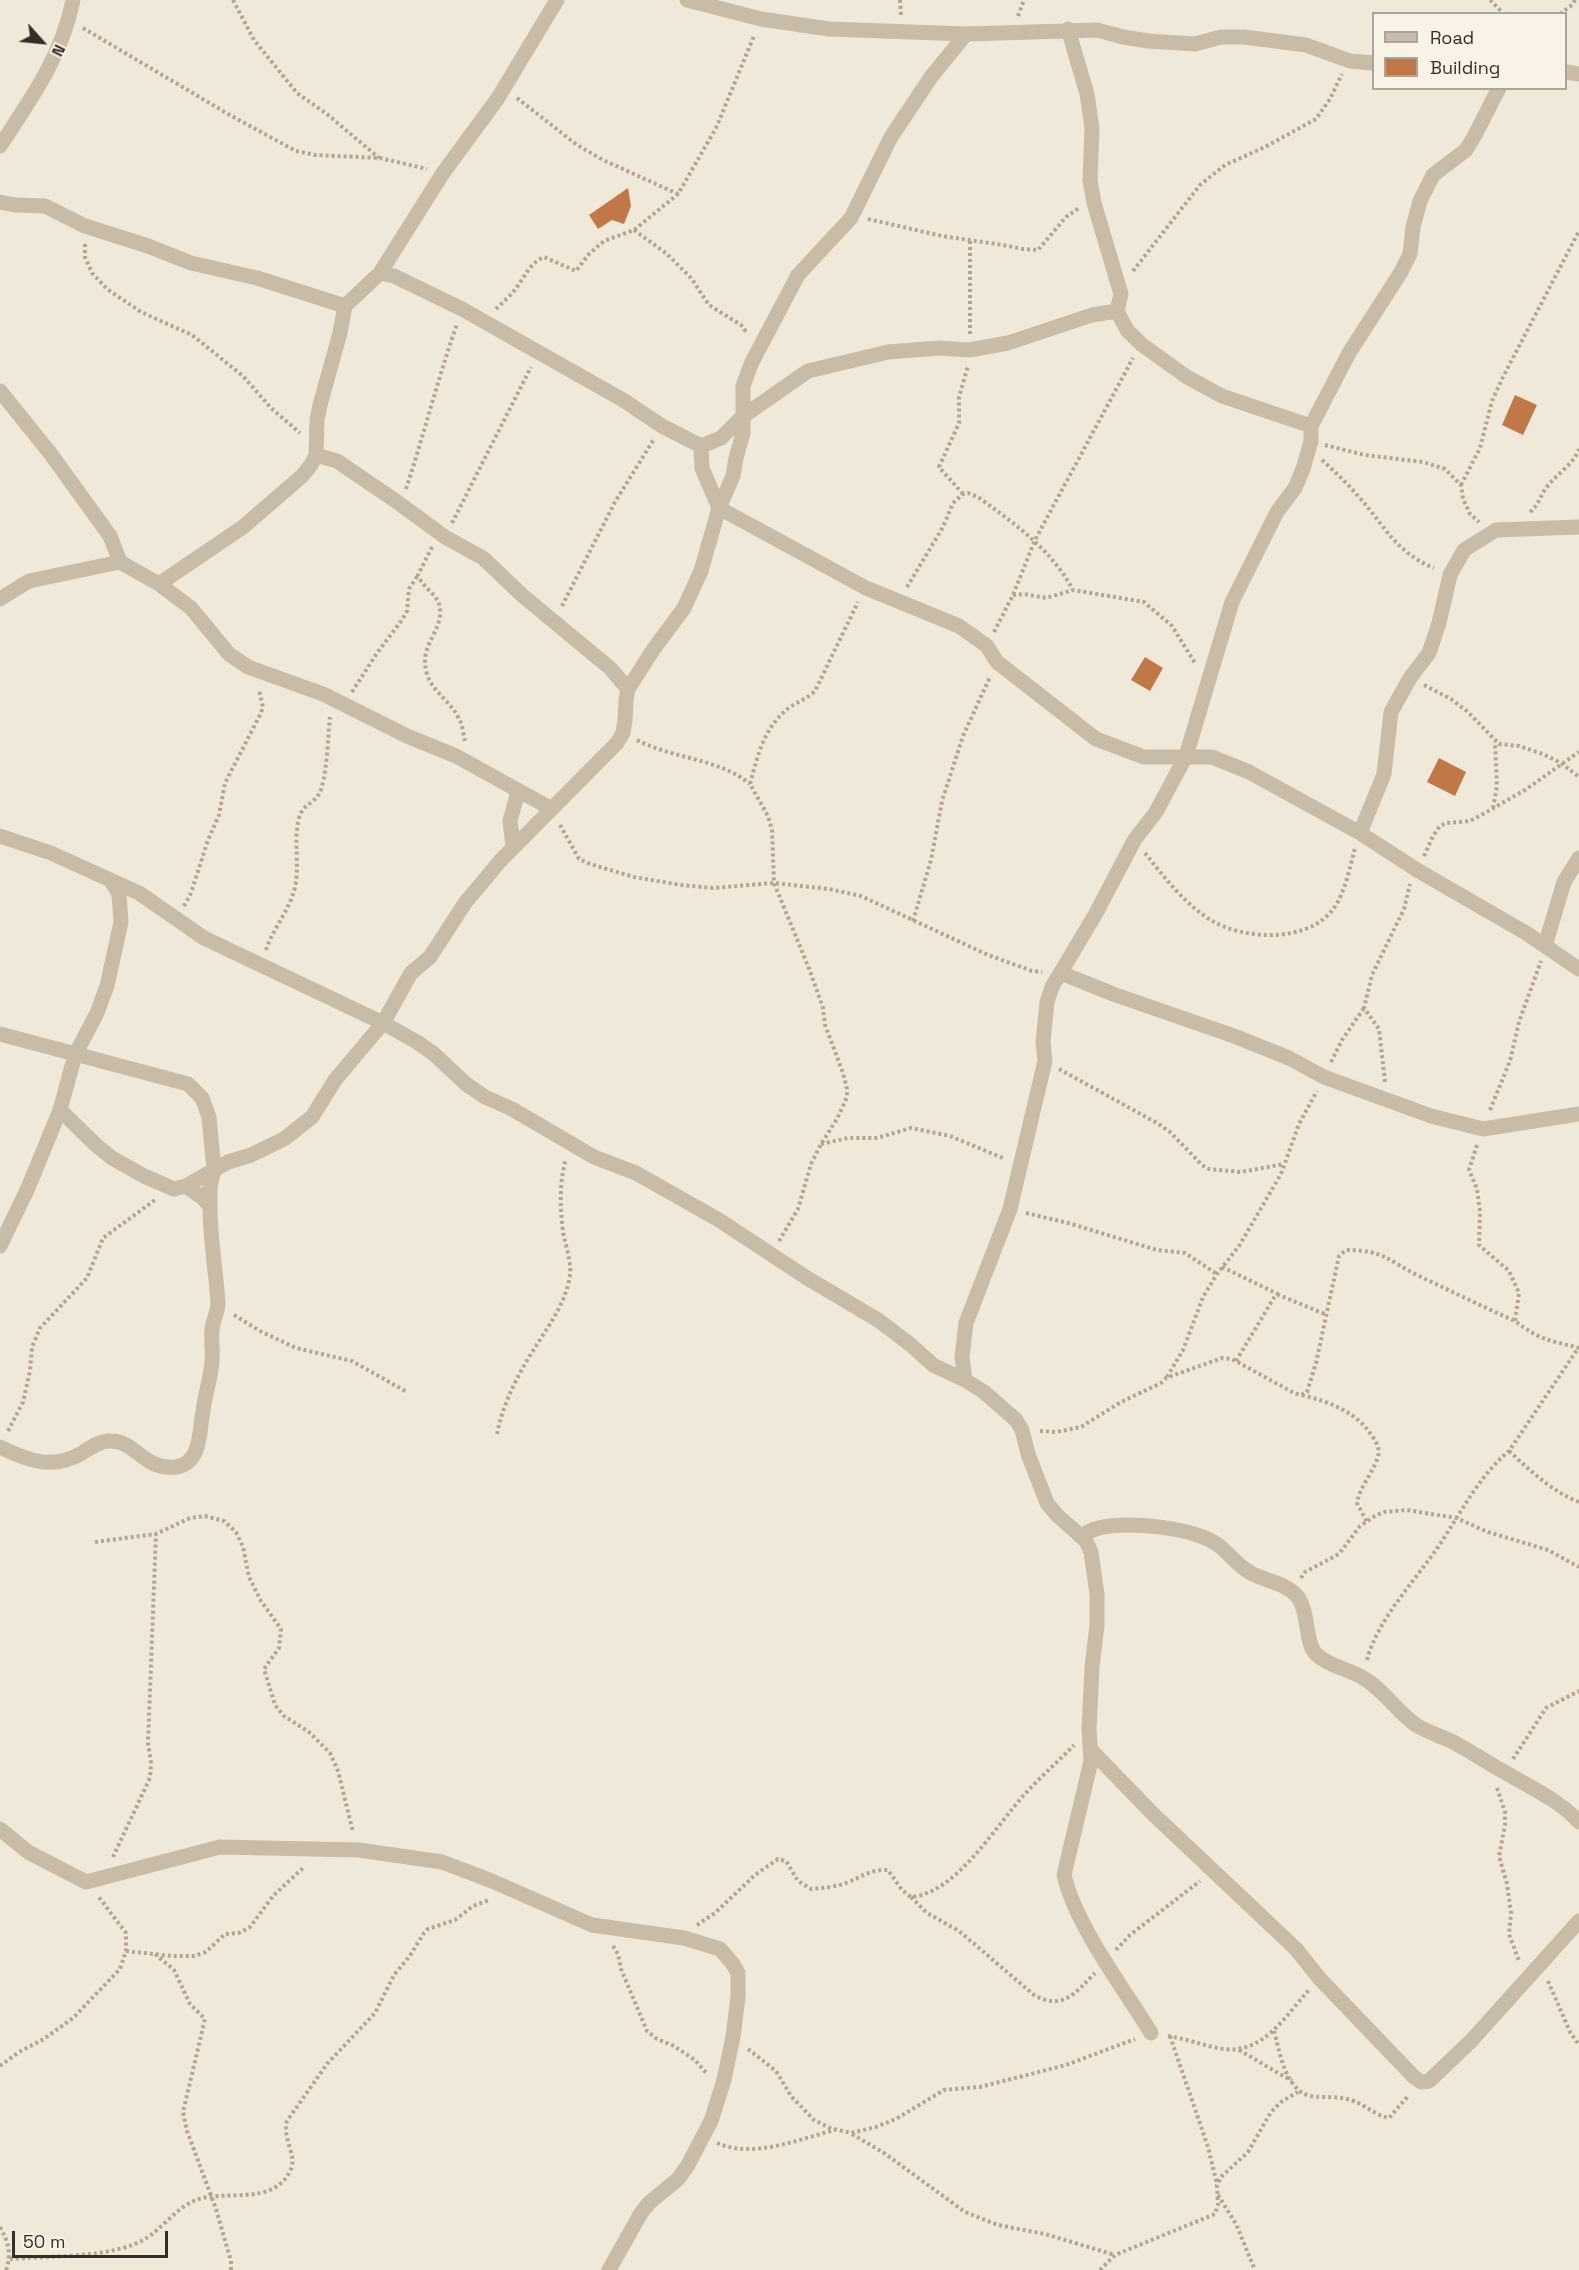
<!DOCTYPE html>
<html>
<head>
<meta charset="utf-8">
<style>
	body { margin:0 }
	#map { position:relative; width:1579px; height:2270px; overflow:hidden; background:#f0e9da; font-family:"Space Grotesk",sans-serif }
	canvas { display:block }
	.legend { position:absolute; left:1372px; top:12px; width:195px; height:78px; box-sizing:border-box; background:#f8f3e6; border:2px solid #aaa49a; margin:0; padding:8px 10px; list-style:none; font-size:18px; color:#352d27 }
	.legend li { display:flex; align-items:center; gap:12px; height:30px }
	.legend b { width:30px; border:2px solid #aaa49a }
	.north { position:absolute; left:12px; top:12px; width:60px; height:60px; -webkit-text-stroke:4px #f8f3e6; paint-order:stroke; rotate:117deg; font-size:16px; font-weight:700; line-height:24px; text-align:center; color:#352d27 }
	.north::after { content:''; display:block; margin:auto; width:21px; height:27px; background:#352d27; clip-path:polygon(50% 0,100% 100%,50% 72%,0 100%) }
	.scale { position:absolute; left:12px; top:2231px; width:156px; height:27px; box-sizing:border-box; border:3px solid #352d27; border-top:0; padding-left:8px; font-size:18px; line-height:21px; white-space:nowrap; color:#352d27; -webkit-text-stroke:4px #f8f3e6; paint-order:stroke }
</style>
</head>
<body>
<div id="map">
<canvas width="1579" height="2270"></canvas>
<ul class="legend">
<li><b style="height:8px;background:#c8bba7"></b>Road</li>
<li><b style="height:16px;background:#c17848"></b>Building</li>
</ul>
<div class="north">N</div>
<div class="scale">50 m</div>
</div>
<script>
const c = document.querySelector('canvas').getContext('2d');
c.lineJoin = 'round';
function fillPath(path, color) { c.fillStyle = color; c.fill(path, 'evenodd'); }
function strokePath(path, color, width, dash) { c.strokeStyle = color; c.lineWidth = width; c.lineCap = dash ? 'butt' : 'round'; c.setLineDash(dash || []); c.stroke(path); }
fillPath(new Path2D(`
	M 628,188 L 631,206 L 624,224 L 612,220 L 598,229 L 589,215 Z
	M 1515,395 L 1537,405 L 1523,435 L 1502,425 Z
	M 1145,657 L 1163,668 L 1150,691 L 1131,680 Z
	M 1439,758 L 1466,772 L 1455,796 L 1427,782 Z`), '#c17848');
strokePath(new Path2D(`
	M 233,0 L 254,40 L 297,93 L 327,114 L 379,158
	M 900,0 L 901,16
	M 1490,0 L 1504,14
	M 1560,14 L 1572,5 L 1575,0
	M 1018,16 L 1024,0
	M 83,28 L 228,114 L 296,151 L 315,155 L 380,158 L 427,169
	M 517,98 L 577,145 L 603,160 L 678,194
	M 868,219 L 942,236 L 1003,245 L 1023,249 L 1038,250 L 1066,217 L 1079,208
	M 634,230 L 666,253 L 691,278 L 709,305 L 741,325 L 747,333
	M 85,244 L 85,257 L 92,273 L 107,289 L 141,312 L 192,335 L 243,376 L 271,408 L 300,433
	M 1133,271 L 1200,185 L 1225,165 L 1265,147 L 1316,119 L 1330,99 L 1342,74
	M 496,309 C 502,303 509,297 514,291 C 524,279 529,263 544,257 L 576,271 L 589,254 L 604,241 L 634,230 L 678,194 L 716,128 L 754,36
	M 970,334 L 970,241
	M 1325,445 L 1365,455 L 1423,462 L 1445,469 L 1461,485 L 1463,499 L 1470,514 L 1479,522
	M 1322,460 C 1335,472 1348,484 1359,497 C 1385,526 1395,552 1434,568
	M 1461,485 L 1480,448 L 1492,401 L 1503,377 L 1579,231
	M 406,489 C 424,434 438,378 457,324
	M 963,494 L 939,467 L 959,423 L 959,397 L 968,366
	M 1530,512 C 1537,506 1539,500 1544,491 C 1553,476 1573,466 1579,449
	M 452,523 L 531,367
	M 432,547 L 418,575 C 422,588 439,594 440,609 C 442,634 418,645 427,674 C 433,693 451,701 459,719 C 463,725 463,734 465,741
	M 907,587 L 943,527 L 953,503 L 963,494 L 968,493 L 978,497 C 1015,524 1051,549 1073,590 L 1144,602 L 1172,626 L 1195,663
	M 1013,595 L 1024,594 L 1046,598 L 1073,590
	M 562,606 L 615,502 L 654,439
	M 994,632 L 1013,595 L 1035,540 L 1133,358
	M 1424,685 L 1451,699 L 1468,712 L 1499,744 L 1519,746 L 1543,754 L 1561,763 L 1579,777
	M 352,692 L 377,653 L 402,620 L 407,611 L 409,589 L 418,575
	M 637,740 C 673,759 718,758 750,784
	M 1493,808 L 1497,786 L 1495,742
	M 560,825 L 579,859 L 590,864 L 634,877 L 681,885 L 713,888 L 774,883 L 829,889 L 861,896 L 988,955 L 1032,971 L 1042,972
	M 1145,853 C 1164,877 1183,902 1209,919 C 1243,941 1312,944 1336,905 C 1346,888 1350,867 1355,848
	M 1424,856 L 1433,836 L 1440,826 L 1446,823 L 1470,821 L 1483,814 L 1525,790 L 1579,752
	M 184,906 L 191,893 L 208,840 L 219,815 L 225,783 L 261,713 L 263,707 L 259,690
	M 913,921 L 931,860 L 942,801 L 963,736 L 990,677
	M 266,950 C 273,928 290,910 295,887 C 300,864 293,841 299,818 C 303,804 312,805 319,794 C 327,780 328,735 330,717
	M 1331,1062 L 1342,1040 L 1364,1008
	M 1059,1069 L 1157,1123 L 1170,1132 L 1202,1165 L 1209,1169 L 1241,1172 L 1284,1164
	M 1385,1082 L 1379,1029 L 1364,1008 L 1372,975 L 1404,909 L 1410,884
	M 1490,1110 L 1510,1061 L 1519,1022 L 1541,961
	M 821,1144 L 848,1138 L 877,1138 L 911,1128 L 950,1136 L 1005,1159
	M 1477,1145 L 1469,1170 L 1477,1189 L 1480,1211 L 1479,1245 L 1509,1271 L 1519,1293 L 1515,1321
	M 1026,1213 L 1068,1223 L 1157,1250 L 1185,1253 L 1217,1274
	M 779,1241 L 798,1209 L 811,1164 L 821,1144 L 837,1119 L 847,1097 L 847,1089 L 843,1073 L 825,1025 L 823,1008 L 810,971 L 774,883 L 772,830 L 768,816 L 750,784 C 757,758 763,731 784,712 C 793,703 806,700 815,691 L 858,602
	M 1222,1267 L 1278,1294
	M 234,1315 L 260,1331 L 296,1348 L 352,1361 L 407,1392
	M 1236,1361 L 1275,1296 L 1279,1295 L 1327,1315
	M 1167,1377 L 1183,1350 L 1203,1297 L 1217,1274 L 1239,1246 L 1281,1174 L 1299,1124 L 1317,1091
	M 1302,1395 C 1329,1402 1356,1411 1372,1436 C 1377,1443 1380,1448 1378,1457 C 1373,1473 1360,1486 1357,1503 L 1367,1522
	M 8,1431 L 23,1402 L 30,1371 L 32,1347 L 40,1328 L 87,1278 L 103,1238 L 155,1200
	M 1040,1431 L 1056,1432 L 1081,1427 L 1121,1402 L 1161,1383 L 1166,1378 L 1222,1358 L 1232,1359 L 1294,1393 L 1301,1395 L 1307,1392 L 1316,1363 L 1339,1256 L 1346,1250 C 1385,1250 1388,1261 1419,1276 C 1451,1291 1483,1307 1515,1321 C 1541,1341 1550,1340 1579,1348
	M 497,1434 C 503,1403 519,1372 536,1346 C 549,1325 563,1307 569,1281 C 573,1265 566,1248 563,1232 C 560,1207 559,1183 566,1159
	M 1509,1451 C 1531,1471 1551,1491 1579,1502
	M 95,1542 L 156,1534 L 190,1518 L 205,1516 L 224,1521 L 236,1532 L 243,1547 L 249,1577 L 261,1601 L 281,1629 L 279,1648 L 264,1669 L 275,1705 L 284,1716 L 309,1732 L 330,1753 L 338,1771 L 353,1832
	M 1301,1578 L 1305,1572 L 1339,1554 L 1360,1526 L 1375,1516 L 1384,1512 L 1407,1510 L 1456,1518 L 1488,1532 L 1548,1550 L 1579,1567
	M 1367,1660 C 1377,1620 1415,1581 1438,1547 C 1461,1513 1478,1477 1509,1451 L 1579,1347
	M 1513,1759 L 1546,1708 L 1579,1691
	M 1497,1788 L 1505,1812 L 1505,1825 L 1499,1856 L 1507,1884 L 1511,1913 L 1509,1934 L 1519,1961
	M 113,1857 L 150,1778 L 151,1762 L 148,1743 L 156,1534
	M 911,1897 L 927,1913 L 959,1931 L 1034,1995 C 1063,2011 1075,1993 1095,1973
	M 697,1925 L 715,1913 L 755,1875 L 778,1859 L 786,1861 L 798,1881 L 811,1889 C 823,1888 835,1887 846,1883 C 861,1877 871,1869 888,1870 L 902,1890 L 911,1897 C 957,1893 996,1825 1025,1794 C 1040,1777 1058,1762 1074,1745
	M 613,1946 L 618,1954 L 621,1969 L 647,2031 L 657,2039 L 674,2046 L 695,2060 L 707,2074
	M 1116,1950 L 1130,1935 L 1200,1881
	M 126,1951 L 172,1956 L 194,1956 L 206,1952 L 225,1934 L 239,1933 L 250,1927 L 273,1896 L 304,1867
	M 155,1954 L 174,1970 L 190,2004 L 205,2019 L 183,2112 L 187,2131 L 216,2209 L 231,2261 L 231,2270
	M 1548,1981 L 1570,2032 L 1579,2045
	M 1274,2031 C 1280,2052 1285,2091 1311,2096 C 1323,2098 1335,2096 1347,2099 C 1363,2102 1373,2115 1389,2118 L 1409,2095
	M 1168,2036 C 1187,2039 1205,2046 1223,2049 C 1264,2054 1285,2016 1309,1990
	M 1170,2036 L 1208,2147 L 1217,2184
	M 748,2049 L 776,2071 L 791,2096 L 814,2120 L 830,2128 L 851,2133 L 876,2127 L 896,2119 L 944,2090 L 980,2087 L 1066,2065 L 1135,2039
	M 1239,2050 L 1292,2081
	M 0,2066 L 19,2052 L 44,2039 L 73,2018 L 120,1969 L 126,1951 L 126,1933 L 98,1896
	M 852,2134 L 884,2153 L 965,2212 L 998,2225 L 1045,2234 L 1115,2255
	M 717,2143 C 753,2159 799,2139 835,2130
	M 1218,2195 L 1236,2224 L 1255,2270
	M 0,2227 C 8,2242 12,2253 6,2270
	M 10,2259 C 47,2256 114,2258 145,2239 C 162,2229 176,2208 196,2200 C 225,2189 275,2207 291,2169 C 297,2155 282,2139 287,2121 L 327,2064 L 375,2013 L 394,1975 L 409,1957 L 424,1933 L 428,1929 L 455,1920 L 473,1906 L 489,1900
	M 1100,2270 L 1115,2255 L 1215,2214 L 1218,2205 L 1217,2185 L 1221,2177 L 1248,2152 L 1271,2112 L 1281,2102 L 1298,2092`), '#b4a591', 4, [3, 3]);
strokePath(new Path2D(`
	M 687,0 L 761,19 L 829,29 L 966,34 L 1097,30 L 1123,37 L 1148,41 L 1195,44 L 1221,37 L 1244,37 L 1306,45 L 1350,61 L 1374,63
	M 1068,29 L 1087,94 L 1092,128 L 1090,180 L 1094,203 L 1121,294 L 1117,311 L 1127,330 L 1141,344 L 1187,377 L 1222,396 L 1311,426
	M 1566,72 L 1579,74
	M 0,146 C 31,99 62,56 73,0
	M 0,202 L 15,205 L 45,206 L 85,226 L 148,246 L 191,263 L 257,278 L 345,306
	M 380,273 L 394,276 L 462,309 L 623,400 L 662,426 L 701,446 L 721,438 L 742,417 L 808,371 L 888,352 L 939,348 L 969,350 L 1008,343 L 1092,315 L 1117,311
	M 0,391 L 50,453 L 110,536 L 120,562 L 159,584 L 191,608 L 229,654 L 248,667 L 323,694 L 407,736 L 456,756 L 550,808
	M 701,446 L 702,468 L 719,508 L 866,588 L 959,626 L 987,646 L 997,662 L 1096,739 L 1144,757 L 1212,757 L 1249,772 L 1360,833 L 1417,870 L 1526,933 L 1579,969
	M 316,455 L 337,461 L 393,499 L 445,537 L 483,558 L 523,596 L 610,668 L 628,689
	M 159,584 L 243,527 L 302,476 L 311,465 L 316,455 L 317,420 L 320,405 L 340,333 L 345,306 L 380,273 L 443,173 L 498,98 L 557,0
	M 0,599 L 29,581 L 120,562
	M 1360,833 L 1384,774 L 1391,712 L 1410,678 L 1429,653 L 1439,623 L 1450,575 L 1464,550 L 1496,530 L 1579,527
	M 0,836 L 51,853 L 139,893 L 204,938 L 383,1023 L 417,1042 L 434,1054 L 466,1084 L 485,1097 L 512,1109 L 594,1157 L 636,1173 L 719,1220 L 807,1278 L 878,1320 L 911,1345 L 933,1365 L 965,1380 L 984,1392 L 1016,1420 L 1022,1430 L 1028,1454 L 1047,1503 L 1057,1515 L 1086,1541 L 1091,1552 L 1097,1594 L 1097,1625 L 1092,1667 L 1089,1729 L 1091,1761 L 1064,1875 C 1076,1926 1123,1987 1151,2033
	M 513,846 L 510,821 L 518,791
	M 1545,946 L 1564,882 L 1579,858
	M 1061,973 L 1113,994 L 1234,1036 L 1289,1058 L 1324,1077 L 1431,1116 L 1483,1129 L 1579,1114
	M 0,1034 L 188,1084 L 202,1098 L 209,1117 L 214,1170 L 210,1187 L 210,1207
	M 60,1110 L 96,1145 L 112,1158 L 144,1176 L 174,1189 L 186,1186 L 228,1162 L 251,1155 L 284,1139 L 312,1117 L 335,1080 L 383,1023 L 411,973 L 430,957 L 465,903 L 501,860 L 617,743 L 623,733 L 625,720 L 626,700 L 628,689 L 653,650 L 684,608 L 701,571 L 719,508 L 733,476 L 736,458 L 743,433 L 743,386 L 752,362 L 798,275 L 851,218 L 891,137 L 931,77 L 966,34
	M 0,1246 L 28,1188 L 60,1110 L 75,1055 L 97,1013 L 107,986 L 121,922 L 119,894 L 111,881
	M 965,1380 L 962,1357 L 966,1323 L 1010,1209 L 1045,1061 L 1043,1042 L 1047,1002 L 1052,987 L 1095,915 L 1135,839 L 1156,812 L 1186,756 L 1232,602 L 1277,512 L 1295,488 L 1303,469 L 1311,441 L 1311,426 L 1349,353 L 1401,272 L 1410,254 L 1413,227 L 1420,201 L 1433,175 L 1466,150 L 1475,135 L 1499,88
	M 0,1447 C 28,1461 53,1470 82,1453 C 90,1448 101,1440 111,1441 C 136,1441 144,1471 176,1467 C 202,1463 199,1431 203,1411 C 205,1394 211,1378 212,1361 C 213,1351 211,1340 212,1329 C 213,1320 218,1312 218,1303 C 216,1271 210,1239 210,1207 L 203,1198 L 186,1186
	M 1082,1535 C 1087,1533 1093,1529 1099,1528 C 1128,1521 1193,1527 1218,1545 C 1229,1553 1237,1565 1249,1572 C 1264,1581 1285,1582 1297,1596 C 1310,1612 1304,1644 1317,1655 C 1332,1668 1350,1669 1365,1679 C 1385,1691 1397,1712 1416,1725 C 1427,1732 1441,1736 1453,1742 C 1472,1752 1489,1764 1508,1774 C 1533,1789 1559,1800 1579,1822
	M 1091,1750 L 1153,1814 L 1296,1949 L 1320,1979 L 1414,2077 L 1421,2082 L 1429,2081 L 1471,2041 L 1579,1921
	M 0,1829 L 28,1852 L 86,1882 L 220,1847 L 359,1850 L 442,1862 L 492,1881 L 592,1925 L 684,1938 L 720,1949 L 733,1964 L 738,1973 L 738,1997 L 733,2037 L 724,2080 L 711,2121 L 688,2165 L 678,2179 L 649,2203 L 641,2213 L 609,2270`), '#c8bba7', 15);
</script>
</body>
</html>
